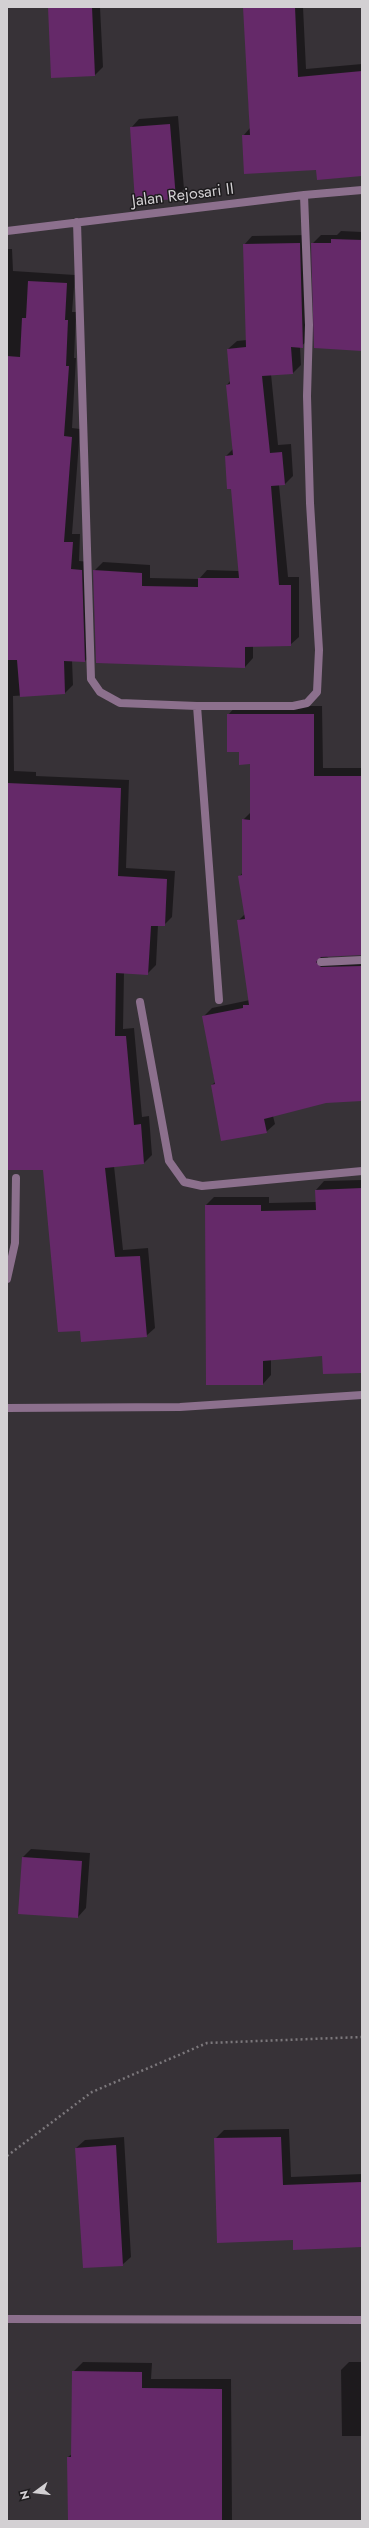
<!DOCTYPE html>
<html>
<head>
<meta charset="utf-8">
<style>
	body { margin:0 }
	#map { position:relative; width:369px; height:2528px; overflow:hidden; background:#373237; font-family:Jost,sans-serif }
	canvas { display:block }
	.frame { position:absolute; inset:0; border:8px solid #d3d0d3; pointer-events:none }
	.north { position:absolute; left:16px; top:2472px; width:40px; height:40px; -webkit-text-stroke:3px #1d1b1d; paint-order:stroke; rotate:255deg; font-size:11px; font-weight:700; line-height:16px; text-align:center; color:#d3d0d3 }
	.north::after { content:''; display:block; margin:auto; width:14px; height:18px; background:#d3d0d3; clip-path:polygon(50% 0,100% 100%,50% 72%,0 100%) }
</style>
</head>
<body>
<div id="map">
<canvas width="369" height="2528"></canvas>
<div class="frame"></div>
<div class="north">N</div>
</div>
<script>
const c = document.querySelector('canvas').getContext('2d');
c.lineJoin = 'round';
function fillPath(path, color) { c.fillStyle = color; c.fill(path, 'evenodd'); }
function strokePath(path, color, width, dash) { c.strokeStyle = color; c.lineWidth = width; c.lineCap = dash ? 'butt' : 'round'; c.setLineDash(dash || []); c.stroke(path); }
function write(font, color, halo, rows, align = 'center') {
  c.font = font + ' Jost,sans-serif'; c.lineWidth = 3; c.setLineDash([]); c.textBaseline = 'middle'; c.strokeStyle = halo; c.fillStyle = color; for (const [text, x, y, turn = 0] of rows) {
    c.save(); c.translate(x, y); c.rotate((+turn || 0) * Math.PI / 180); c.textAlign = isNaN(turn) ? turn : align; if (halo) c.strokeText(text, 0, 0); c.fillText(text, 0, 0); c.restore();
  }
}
fillPath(new Path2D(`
	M 49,7 L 100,7 L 103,67 L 95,75 L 52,77 Z
	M 244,7 L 303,7 L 306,69 L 362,64 L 362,175 L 317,169 L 243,136 L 250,128 Z
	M 178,116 L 184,189 L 175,198 L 131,128 L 139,119 Z
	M 341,231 L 362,232 L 362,350 L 312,244 L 321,235 L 337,235 Z
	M 308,235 L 311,338 L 300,347 L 301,365 L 293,373 L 271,374 L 278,445 L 291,444 L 293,476 L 285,484 L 279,485 L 288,577 L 299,577 L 299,637 L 290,645 L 253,646 L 253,658 L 245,667 L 94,571 L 103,562 L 150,565 L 150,578 L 199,579 L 207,570 L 239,571 L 232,488 L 226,456 L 233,449 L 227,385 L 230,381 L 228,349 L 237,341 L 247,340 L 244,245 L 252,236 Z
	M 7,249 L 12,249 L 13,271 L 75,275 L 72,312 L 76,312 L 74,358 L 76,358 L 72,428 L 80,429 L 72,534 L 80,534 L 79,561 L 90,562 L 93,653 L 85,661 L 72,660 L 73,685 L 65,693 L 13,696 L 14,771 L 36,772 L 36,776 L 129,780 L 126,868 L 175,871 L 172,917 L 164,925 L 158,925 L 156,965 L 147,974 L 124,972 L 123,1029 L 134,1028 L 142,1117 L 149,1116 L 152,1155 L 144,1163 L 114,1166 L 123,1250 L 148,1248 L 155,1328 L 146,1336 L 32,1064 L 7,1066 Z
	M 236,706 L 322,706 L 323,768 L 362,768 L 362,954 L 325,955 L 330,959 L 362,958 L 362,1100 L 325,1102 L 273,1116 L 275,1124 L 266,1132 L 212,1085 L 215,1082 L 203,1017 L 212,1008 L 250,1000 L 238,921 L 245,914 L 240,876 L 243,872 L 243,820 L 251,812 L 251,763 L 240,751 L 228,715 Z
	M 362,1180 L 362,1372 L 323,1355 L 271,1359 L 271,1375 L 263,1384 L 206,1205 L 214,1197 L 269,1197 L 269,1203 L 316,1202 L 316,1190 L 324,1181 Z
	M 31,1849 L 90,1853 L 86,1908 L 78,1917 L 23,1857 Z
	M 289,2129 L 291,2177 L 362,2174 L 362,2246 L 294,2239 L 215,2139 L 224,2130 Z
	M 124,2137 L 131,2257 L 122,2265 L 76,2148 L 85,2140 Z
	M 83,2362 L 152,2363 L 151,2379 L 231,2379 L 232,2521 L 69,2521 L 68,2457 L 72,2454 L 73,2372 Z
	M 349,2362 L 362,2362 L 362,2436 L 342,2436 L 341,2370 Z`), '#0007');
fillPath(new Path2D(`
	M 48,7 L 92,7 L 95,76 L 51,78 Z
	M 243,7 L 295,7 L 298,77 L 362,71 L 362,176 L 317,180 L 316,170 L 244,174 L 242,135 L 250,135 Z
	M 170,124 L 176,199 L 135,202 L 130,127 Z
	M 331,239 L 362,240 L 362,351 L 314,348 L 311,243 L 331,243 Z
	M 300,243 L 303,348 L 291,347 L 293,374 L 262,376 L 270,453 L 282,452 L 285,485 L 271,486 L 279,585 L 291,585 L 291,646 L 245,647 L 245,668 L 96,663 L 93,570 L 142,573 L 142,586 L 198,587 L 198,578 L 239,578 L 231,489 L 227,489 L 225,456 L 233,455 L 226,385 L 230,384 L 227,349 L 246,347 L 243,244 Z
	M 28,281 L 67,283 L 65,320 L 68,320 L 66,366 L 69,366 L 64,436 L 72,437 L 64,542 L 73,542 L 71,569 L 82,570 L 85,662 L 64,661 L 65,694 L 20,697 L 17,660 L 7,660 L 7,356 L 20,357 L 22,318 L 26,318 Z
	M 227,714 L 314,714 L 314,776 L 362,776 L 362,955 L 321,957 L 316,962 L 321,967 L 362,966 L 362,1101 L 326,1103 L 264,1119 L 267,1133 L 221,1141 L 211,1085 L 215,1084 L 202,1016 L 243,1008 L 243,1005 L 249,1005 L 237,920 L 245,919 L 238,876 L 242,875 L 242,819 L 250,820 L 250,764 L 239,765 L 239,752 L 227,752 Z
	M 7,783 L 121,788 L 118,876 L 167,879 L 165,926 L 151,926 L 148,975 L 116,973 L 115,1036 L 126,1036 L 134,1125 L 141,1124 L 144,1164 L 105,1168 L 115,1257 L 140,1256 L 147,1337 L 81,1342 L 80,1331 L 58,1332 L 43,1170 L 7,1170 Z
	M 362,1188 L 362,1373 L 323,1374 L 322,1356 L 263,1361 L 263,1385 L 206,1385 L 205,1205 L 261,1205 L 261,1211 L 316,1210 L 315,1190 Z
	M 22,1857 L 82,1861 L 78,1918 L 18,1914 Z
	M 281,2137 L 283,2185 L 362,2182 L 362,2247 L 293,2250 L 293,2240 L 217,2243 L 214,2138 Z
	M 116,2145 L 123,2266 L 83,2268 L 75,2148 Z
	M 72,2371 L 142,2372 L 142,2388 L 222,2389 L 222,2521 L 68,2521 L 67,2457 L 71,2457 Z`), '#652969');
strokePath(new Path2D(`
	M 7,2156 L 92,2092 L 207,2043 L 362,2037`), '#7c787c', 2.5, [2, 3]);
strokePath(new Path2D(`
	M 77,222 L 91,679 L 100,692 L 120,703 L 197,706
	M 7,231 L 304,195 L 362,190
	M 321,962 L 362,960
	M 219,1000 L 197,706 L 293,706 L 307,703 L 317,692 L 319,650 L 310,503 L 307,396 L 309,325 L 304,195
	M 140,1002 L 169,1161 L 184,1182 L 202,1186 L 362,1171
	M 7,1279 L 15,1243 L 16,1178
	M 7,1408 L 180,1407 L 362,1395
	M 7,2319 L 362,2320`), '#8c708d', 8);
write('16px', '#d3d0d3', '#1d1b1d', [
	["Jalan Rejosari II",183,196,-7]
]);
</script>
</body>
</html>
